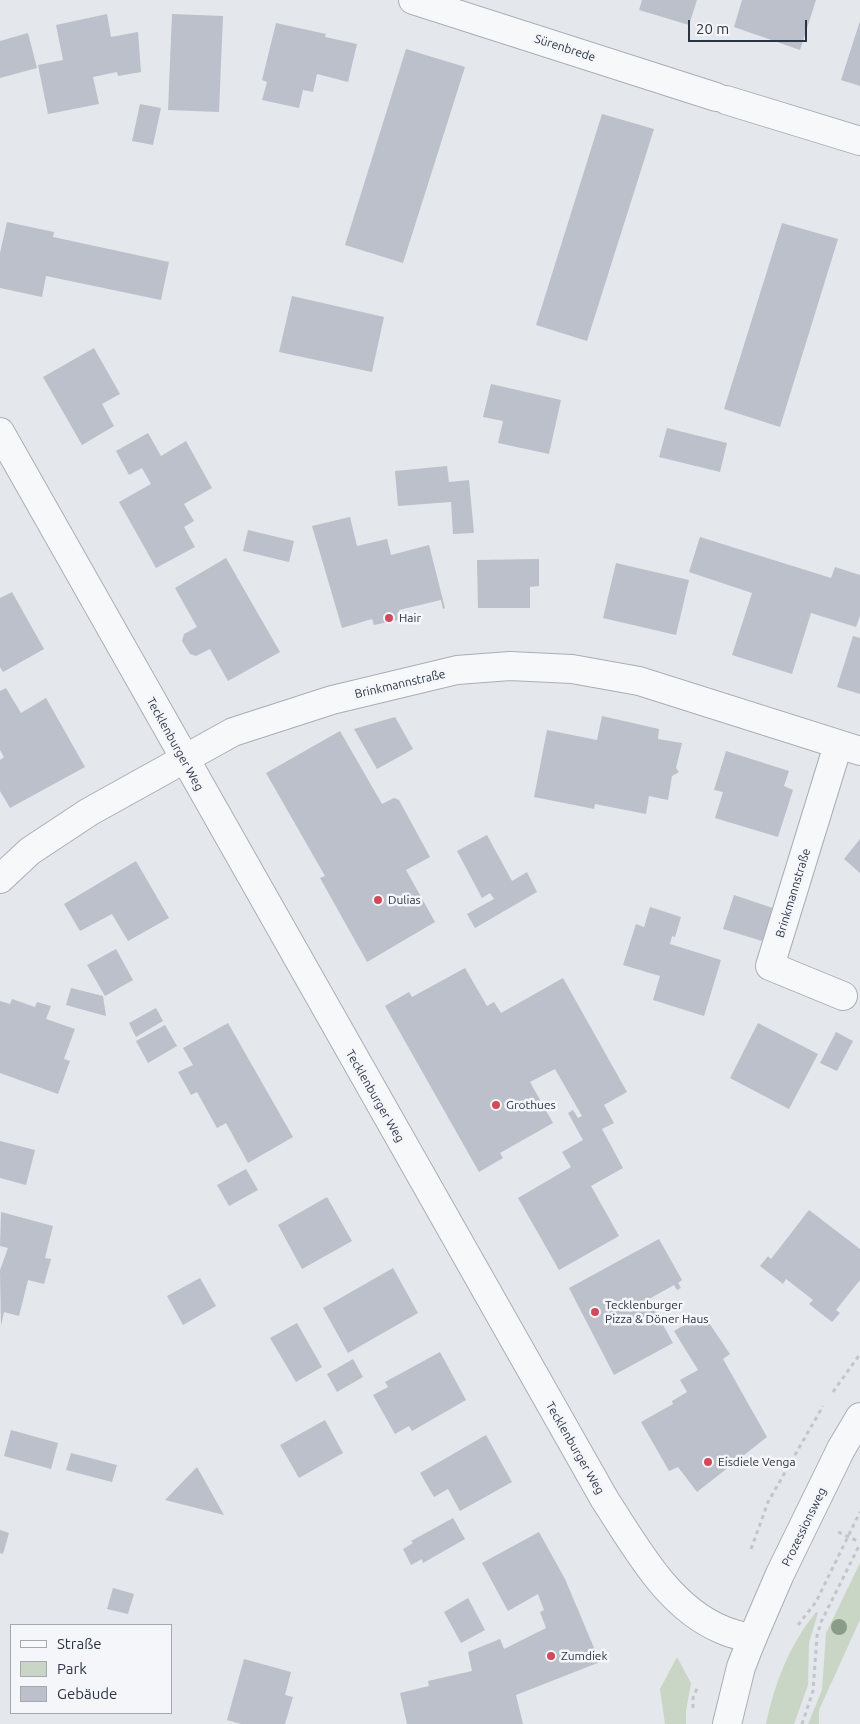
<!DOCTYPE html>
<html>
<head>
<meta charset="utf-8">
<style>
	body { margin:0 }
	#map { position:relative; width:860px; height:1724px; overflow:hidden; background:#e4e7ec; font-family:Ubuntu,sans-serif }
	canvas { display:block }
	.legend { position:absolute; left:10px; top:1624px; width:162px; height:90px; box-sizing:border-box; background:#f4f6f9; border:1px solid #a4a8b1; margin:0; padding:6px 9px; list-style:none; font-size:15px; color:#2b3445 }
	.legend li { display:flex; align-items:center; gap:10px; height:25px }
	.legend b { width:25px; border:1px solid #a4a8b1 }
	.scale { position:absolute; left:688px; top:20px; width:119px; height:22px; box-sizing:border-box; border:2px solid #2b3445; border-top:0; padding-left:6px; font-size:15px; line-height:18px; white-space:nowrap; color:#2b3445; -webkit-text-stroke:4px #f4f6f9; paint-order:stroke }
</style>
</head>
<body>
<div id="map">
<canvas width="860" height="1724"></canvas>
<ul class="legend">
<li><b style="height:6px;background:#f7f8fa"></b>Straße</li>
<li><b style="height:14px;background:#c9d6c5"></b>Park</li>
<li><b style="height:14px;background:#bbc0ca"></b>Gebäude</li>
</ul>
<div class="scale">20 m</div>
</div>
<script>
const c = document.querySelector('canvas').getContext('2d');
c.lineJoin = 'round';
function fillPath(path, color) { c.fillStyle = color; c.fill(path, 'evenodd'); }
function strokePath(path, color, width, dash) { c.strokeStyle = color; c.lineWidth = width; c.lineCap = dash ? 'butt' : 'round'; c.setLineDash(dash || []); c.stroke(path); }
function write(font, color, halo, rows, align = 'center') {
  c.font = font + ' Ubuntu,sans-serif'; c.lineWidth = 5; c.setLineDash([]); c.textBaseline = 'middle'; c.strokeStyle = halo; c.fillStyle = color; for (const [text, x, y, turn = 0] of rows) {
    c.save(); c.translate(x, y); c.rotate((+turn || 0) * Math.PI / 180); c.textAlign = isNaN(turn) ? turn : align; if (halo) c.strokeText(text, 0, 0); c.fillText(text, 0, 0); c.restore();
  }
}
fillPath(new Path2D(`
	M 860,1563 L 860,1620 L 819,1710 L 819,1724 L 808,1724 L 822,1690 L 826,1633 Z
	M 816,1612 L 818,1613 L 809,1643 L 808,1685 L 794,1724 L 766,1724 C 775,1682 789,1646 816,1612 Z
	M 677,1657 L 691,1683 L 686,1711 L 686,1724 L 665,1724 L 660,1689 Z`), '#c9d6c5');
fillPath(new Path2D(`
	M 642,0 L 697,0 L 689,25 L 639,10 Z
	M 742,0 L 816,0 L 800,50 L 734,27 Z
	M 107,14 L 111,37 L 138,32 L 141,72 L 118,76 L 117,72 L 93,77 L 99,104 L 48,114 L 38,65 L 63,60 L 56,25 Z
	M 172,14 L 223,16 L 219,112 L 168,110 Z
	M 860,21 L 860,86 L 841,80 Z
	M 276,23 L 326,34 L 325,37 L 357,44 L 348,82 L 317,74 L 313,92 L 303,90 L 299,108 L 262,100 L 267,82 L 262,80 Z
	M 28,33 L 37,68 L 0,78 L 0,41 Z
	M 406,49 L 465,67 L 403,263 L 345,245 Z
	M 140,104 L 161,108 L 153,145 L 132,141 Z
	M 602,114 L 654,129 L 587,341 L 536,325 Z
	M 7,222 L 54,232 L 53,237 L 169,262 L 161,300 L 46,276 L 42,297 L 0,288 L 0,253 Z
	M 782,223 L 838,239 L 780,427 L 724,409 Z
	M 292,296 L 384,317 L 372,372 L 279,352 Z
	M 94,348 L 120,394 L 102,404 L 114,426 L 82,445 L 43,377 Z
	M 491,384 L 561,400 L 549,454 L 498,443 L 503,421 L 483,417 Z
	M 667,428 L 727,443 L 720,472 L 659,457 Z
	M 148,433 L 161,456 L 186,441 L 212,488 L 184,504 L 194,521 L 184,527 L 195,547 L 156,568 L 119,502 L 151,484 L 142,468 L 129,475 L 116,451 Z
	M 447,466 L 449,482 L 469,480 L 474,533 L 453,534 L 451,502 L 398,506 L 395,471 Z
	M 350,517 L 357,546 L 387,539 L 391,555 L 429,545 L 445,608 L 443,609 L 441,600 L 399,610 L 402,619 L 374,625 L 372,619 L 342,628 L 312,526 Z
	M 248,530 L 294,541 L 289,562 L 243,551 Z
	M 700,537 L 831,578 L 835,567 L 860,575 L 860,616 L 856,627 L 811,613 L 792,674 L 732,655 L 752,593 L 689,572 Z
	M 226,558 L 280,652 L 228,681 L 210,649 L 196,656 L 190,654 L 182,641 L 184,634 L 197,627 L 175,588 Z
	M 539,559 L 539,586 L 530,587 L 530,608 L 478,608 L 477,560 Z
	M 616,563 L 689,580 L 676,635 L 603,618 Z
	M 12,592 L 44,649 L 3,672 L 0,667 L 0,598 Z
	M 853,636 L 860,638 L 860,694 L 837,687 Z
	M 6,688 L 21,713 L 46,698 L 85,767 L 10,808 L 0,791 L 0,760 L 4,757 L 0,750 L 0,691 Z
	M 602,716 L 659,729 L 658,739 L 682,743 L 676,768 L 679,772 L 672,776 L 668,800 L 649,796 L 646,814 L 595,804 L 594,809 L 534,797 L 547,730 L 597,740 Z
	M 395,717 L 413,749 L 377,769 L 354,729 Z
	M 340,731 L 382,804 L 394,798 L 399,800 L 430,857 L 406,870 L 435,922 L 367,962 L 320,878 L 325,876 L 266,773 Z
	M 726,751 L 789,771 L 784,786 L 793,790 L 778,837 L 715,818 L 723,792 L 714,790 Z
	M 487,835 L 512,881 L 527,872 L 537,892 L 475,928 L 467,914 L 494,899 L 490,893 L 482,898 L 457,851 Z
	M 860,839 L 860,873 L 844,859 Z
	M 136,861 L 169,918 L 128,941 L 112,914 L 80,931 L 64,904 Z
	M 734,895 L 773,908 L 762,941 L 723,929 Z
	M 650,907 L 681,917 L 675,937 L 672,936 L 670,944 L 721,960 L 704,1016 L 653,1000 L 660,976 L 623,965 L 636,924 L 644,927 Z
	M 116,949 L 133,980 L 105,996 L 87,965 Z
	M 465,968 L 487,1006 L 494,1002 L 501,1013 L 563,978 L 627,1092 L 604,1105 L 614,1123 L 602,1129 L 623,1168 L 591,1186 L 619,1236 L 559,1270 L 518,1198 L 571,1167 L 562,1152 L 583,1140 L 568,1113 L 573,1110 L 578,1118 L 582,1116 L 555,1069 L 530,1082 L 553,1123 L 500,1153 L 503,1158 L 479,1172 L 385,1006 L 409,992 L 412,997 Z
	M 71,988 L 103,996 L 106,1016 L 66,1005 Z
	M 12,999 L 35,1007 L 37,1002 L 51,1006 L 46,1019 L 75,1029 L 64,1059 L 70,1061 L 58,1094 L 0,1073 L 0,1001 L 10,1004 Z
	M 156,1008 L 163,1021 L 136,1037 L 129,1023 Z
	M 228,1023 L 293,1137 L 248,1163 L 226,1123 L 217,1128 L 197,1092 L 191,1095 L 178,1072 L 193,1065 L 183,1048 Z
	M 758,1023 L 818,1054 L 789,1109 L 730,1078 Z
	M 165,1025 L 177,1046 L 148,1063 L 136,1041 Z
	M 836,1032 L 853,1041 L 837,1071 L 820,1063 Z
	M 0,1141 L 35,1150 L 26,1185 L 0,1178 Z
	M 246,1169 L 258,1190 L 229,1206 L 217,1185 Z
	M 327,1197 L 352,1241 L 302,1269 L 278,1225 Z
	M 809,1210 L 860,1249 L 860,1280 L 836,1310 L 840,1313 L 832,1322 L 809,1304 L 813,1300 L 786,1279 L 783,1284 L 760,1266 L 768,1256 L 771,1259 Z
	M 1,1212 L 53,1226 L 45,1258 L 51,1259 L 44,1284 L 28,1280 L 19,1316 L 4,1312 L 1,1326 L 0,1270 L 8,1248 L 0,1246 Z
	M 659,1239 L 682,1280 L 678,1283 L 681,1288 L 677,1290 L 674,1285 L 649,1299 L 673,1343 L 614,1375 L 569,1288 Z
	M 393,1268 L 418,1313 L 348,1353 L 323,1308 Z
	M 200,1278 L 216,1306 L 183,1325 L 167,1296 Z
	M 703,1314 L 730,1354 L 723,1359 L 767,1437 L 697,1492 L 678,1467 L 669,1471 L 641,1422 L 673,1404 L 672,1401 L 687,1392 L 680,1380 L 698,1370 L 674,1331 Z
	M 297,1323 L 322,1367 L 296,1382 L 270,1338 Z
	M 440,1352 L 466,1400 L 412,1431 L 409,1426 L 395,1434 L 373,1395 L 388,1387 L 385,1382 Z
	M 353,1359 L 363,1377 L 337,1392 L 327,1374 Z
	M 325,1420 L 343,1453 L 299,1478 L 280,1445 Z
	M 11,1430 L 58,1443 L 51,1469 L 4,1456 Z
	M 486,1435 L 512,1482 L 460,1511 L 448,1489 L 434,1497 L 420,1473 Z
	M 71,1453 L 117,1465 L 112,1482 L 66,1470 Z
	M 197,1467 L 224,1515 L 165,1500 Z
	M 453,1518 L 465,1539 L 423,1563 L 422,1559 L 411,1565 L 403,1549 L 413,1543 L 411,1541 Z
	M 0,1530 L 9,1533 L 3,1554 L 0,1553 Z
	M 539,1532 L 565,1579 L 600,1662 L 516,1695 L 523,1724 L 407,1724 L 400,1693 L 429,1686 L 428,1681 L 472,1671 L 468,1652 L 500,1639 L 504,1649 L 546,1628 L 540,1612 L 544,1610 L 538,1594 L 508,1611 L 482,1563 Z
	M 113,1588 L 134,1594 L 128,1614 L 107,1609 Z
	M 468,1598 L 485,1630 L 461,1643 L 444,1612 Z
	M 244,1659 L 291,1672 L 285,1695 L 293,1697 L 285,1724 L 241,1724 L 227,1720 Z`), '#bbc0ca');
const minor = new Path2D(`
	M 413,0 L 716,97
	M 726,100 L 860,141
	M 0,432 L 605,1500 C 636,1547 668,1608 723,1630 C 732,1634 742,1636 752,1639
	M 838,745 L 770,966 L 843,996
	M 0,879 L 30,851 L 89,812 L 233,732 L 332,700 L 457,670 L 510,666 L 572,669 L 639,681 L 860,751`);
const tertiary = new Path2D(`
	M 727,1724 L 741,1667 L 752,1639 L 780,1574 L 841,1449 L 860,1417`);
strokePath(minor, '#a9aeb7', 30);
strokePath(tertiary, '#a9aeb7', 30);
strokePath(new Path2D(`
	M 833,1392 L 860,1354
	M 838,1532 L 860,1542
	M 751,1549 L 768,1502 L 823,1406
	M 798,1625 L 816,1602 L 860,1512
	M 693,1708 L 693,1698 L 698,1686
	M 802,1724 L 813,1691 L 817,1636 L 821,1622 L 860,1544`), '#c2c5cb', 3, [4, 4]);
strokePath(minor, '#f7f8fa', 28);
strokePath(tertiary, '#f7f8fa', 28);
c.fillStyle = '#899d89';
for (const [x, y] of [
	[839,1627]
]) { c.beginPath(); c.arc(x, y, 8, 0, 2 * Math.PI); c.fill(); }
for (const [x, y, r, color] of [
	[389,618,5,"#d1495b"],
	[378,900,5,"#d1495b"],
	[496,1105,5,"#d1495b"],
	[595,1312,5,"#d1495b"],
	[708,1462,5,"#d1495b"],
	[551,1656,5,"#d1495b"]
]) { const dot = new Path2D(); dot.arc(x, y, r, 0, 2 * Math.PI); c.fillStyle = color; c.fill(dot); strokePath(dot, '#f4f6f9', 2); }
write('12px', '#2b3445', '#f4f6f9', [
	["Sürenbrede",565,48,18],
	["Brinkmannstraße",400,684,-13],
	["Tecklenburger Weg",175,744,61],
	["Brinkmannstraße",793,893,-73],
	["Tecklenburger Weg",375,1096,60],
	["Tecklenburger Weg",575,1448,60],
	["Prozessionsweg",804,1527,-64]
]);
write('12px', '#2b3445', '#f4f6f9', [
	["Hair",399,618],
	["Dulias",388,900],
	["Grothues",506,1105],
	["Tecklenburger",605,1305],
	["Pizza & Döner Haus",605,1319],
	["Eisdiele Venga",718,1462],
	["Zumdiek",561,1656]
], 'left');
</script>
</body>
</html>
